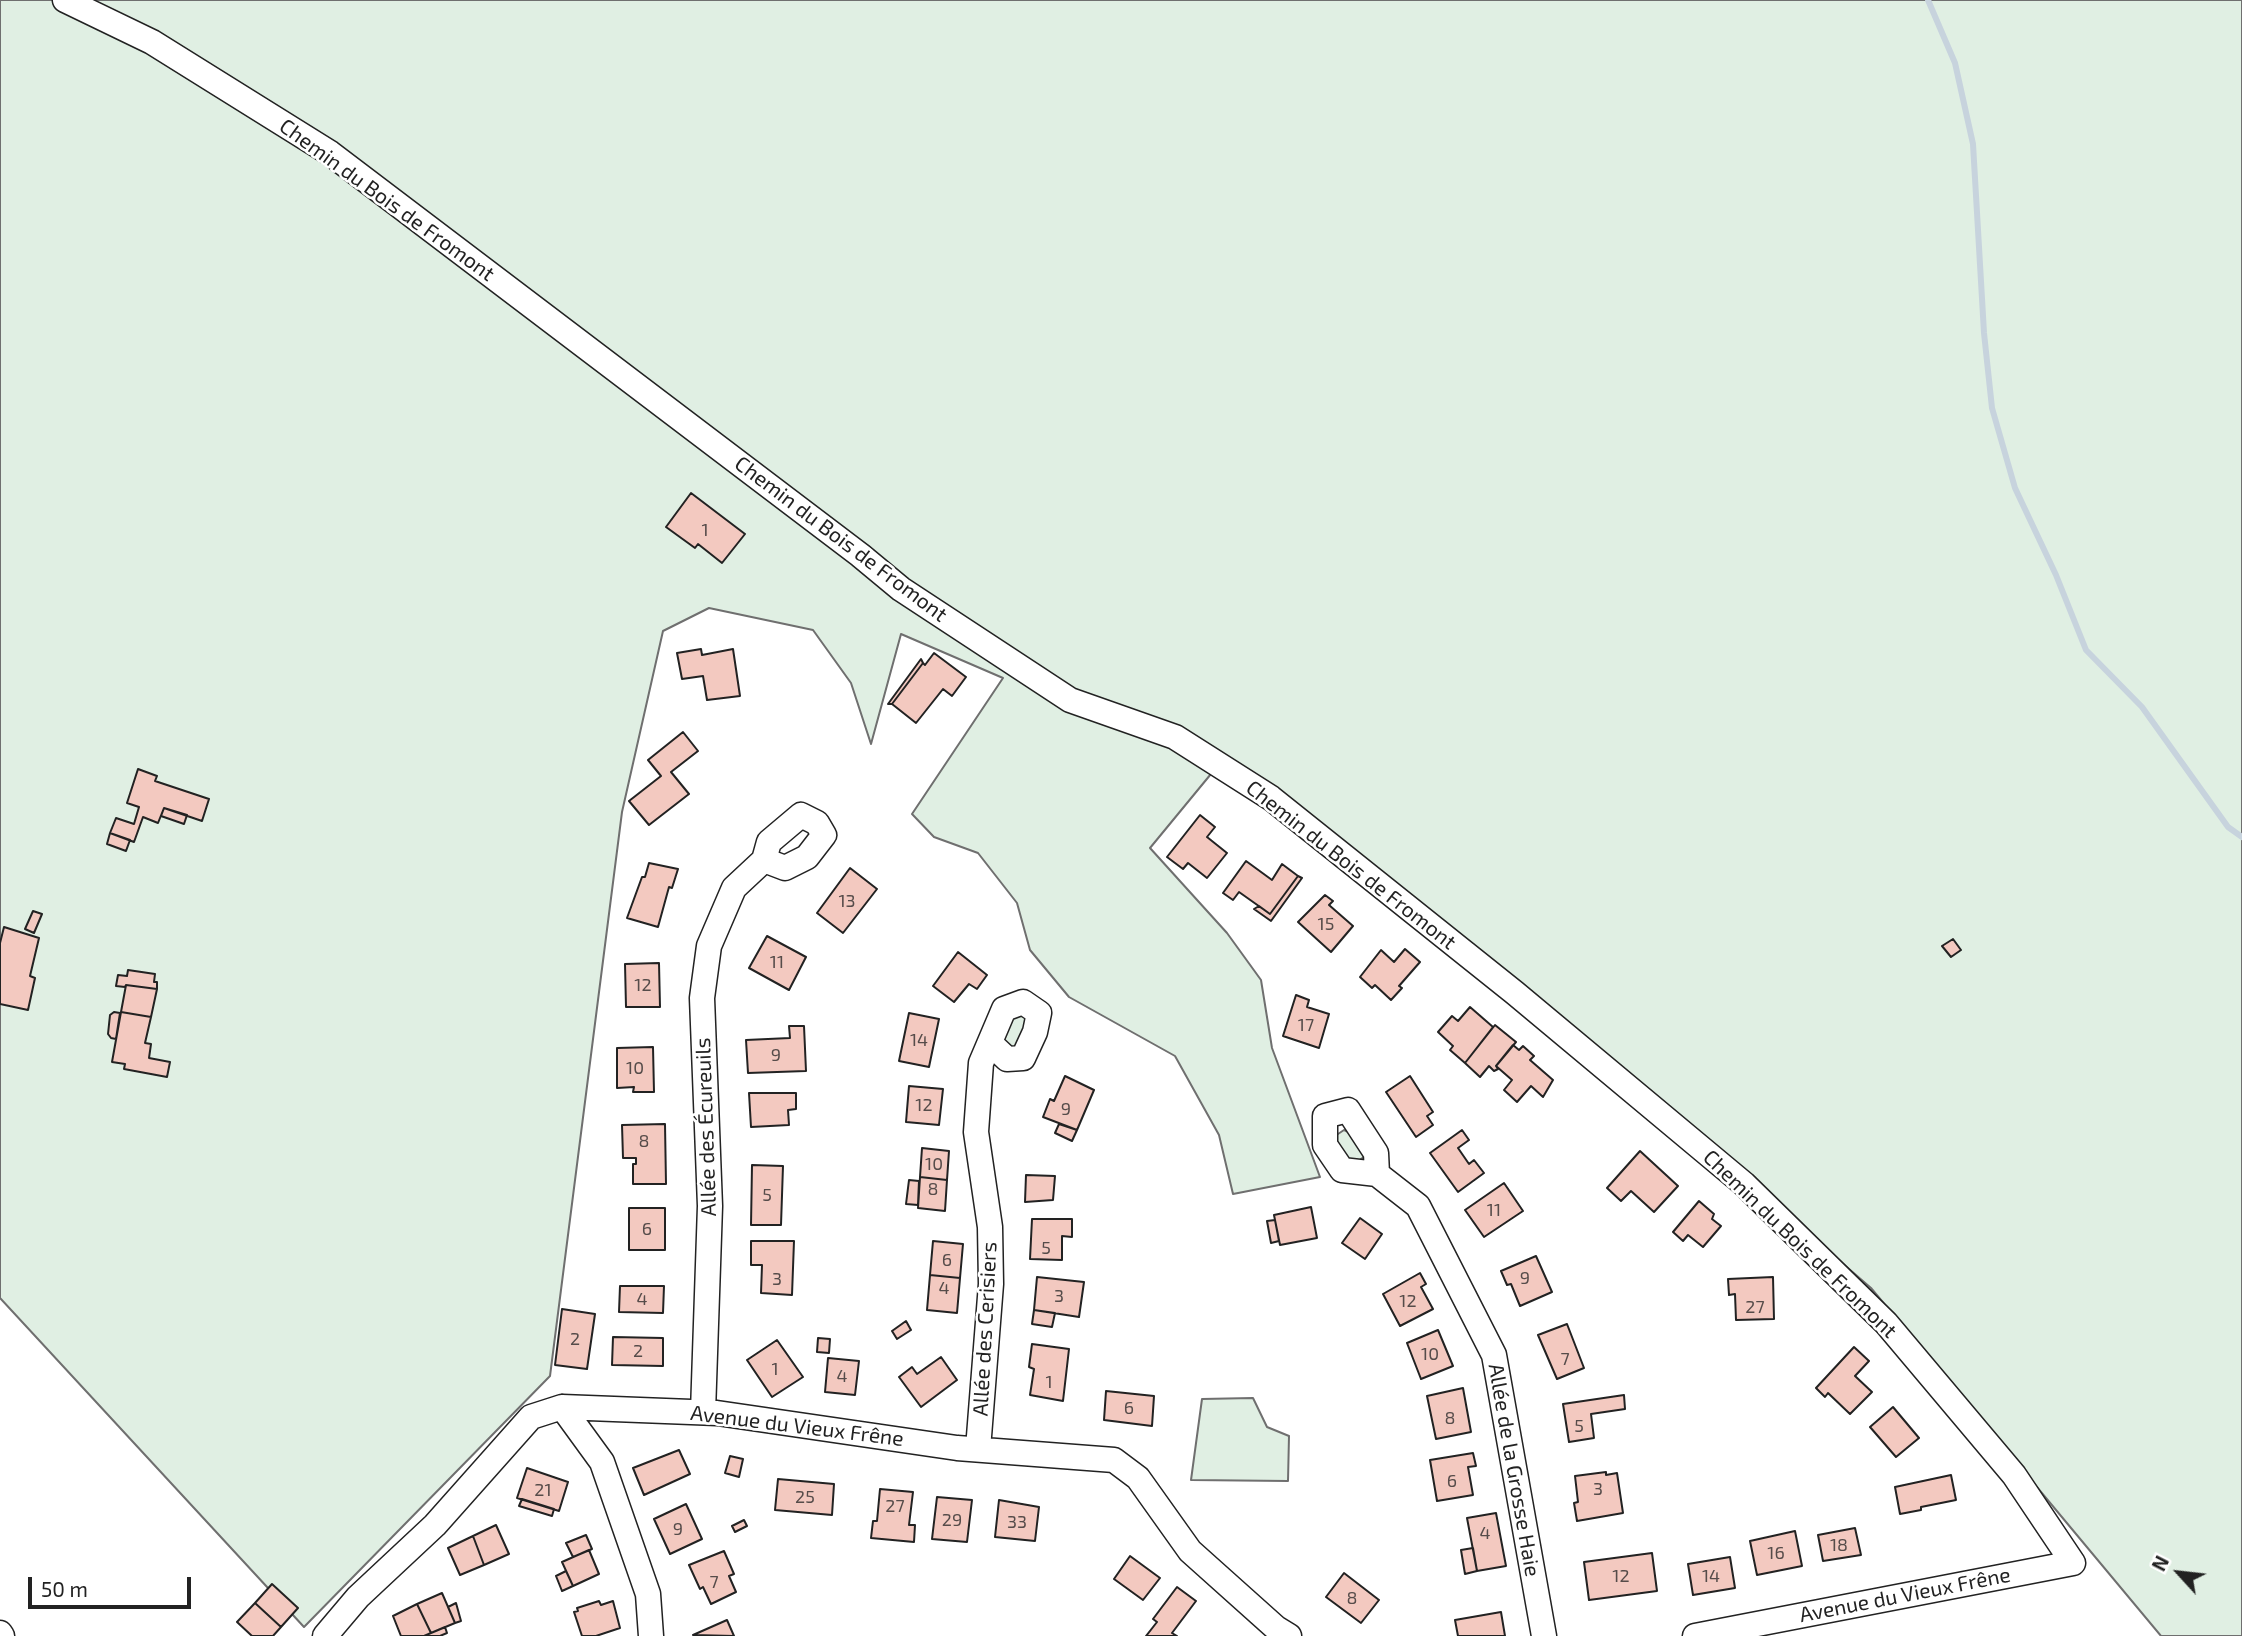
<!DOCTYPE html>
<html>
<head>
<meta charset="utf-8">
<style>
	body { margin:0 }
	#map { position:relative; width:2242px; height:1636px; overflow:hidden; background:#fff; font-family:"Exo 2",sans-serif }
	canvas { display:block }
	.north { position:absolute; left:2144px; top:1538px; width:70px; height:70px; -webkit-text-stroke:5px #fff; paint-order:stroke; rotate:297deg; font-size:19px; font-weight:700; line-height:28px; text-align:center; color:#222 }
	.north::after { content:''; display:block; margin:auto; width:24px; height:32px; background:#222; clip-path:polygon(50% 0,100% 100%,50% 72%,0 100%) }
	.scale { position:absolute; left:28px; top:1577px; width:163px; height:32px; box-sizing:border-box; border:4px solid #222; border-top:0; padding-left:9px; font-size:21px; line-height:24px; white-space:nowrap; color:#222; -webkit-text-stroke:5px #fff; paint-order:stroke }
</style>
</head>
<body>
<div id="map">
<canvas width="2242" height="1636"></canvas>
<div class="north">N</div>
<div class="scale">50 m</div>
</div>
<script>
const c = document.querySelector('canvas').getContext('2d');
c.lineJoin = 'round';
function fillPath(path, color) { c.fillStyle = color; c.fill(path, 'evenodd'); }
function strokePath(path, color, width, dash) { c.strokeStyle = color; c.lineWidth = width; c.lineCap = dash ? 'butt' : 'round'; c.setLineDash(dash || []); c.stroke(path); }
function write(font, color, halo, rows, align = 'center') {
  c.font = font + ' "Exo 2",sans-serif'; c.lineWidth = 5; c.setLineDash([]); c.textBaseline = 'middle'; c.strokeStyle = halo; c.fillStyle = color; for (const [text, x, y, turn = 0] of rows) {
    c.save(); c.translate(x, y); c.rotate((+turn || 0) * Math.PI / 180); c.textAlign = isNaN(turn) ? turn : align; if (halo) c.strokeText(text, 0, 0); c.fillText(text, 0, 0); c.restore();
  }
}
const green = new Path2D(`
	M 0,0 L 2242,0 L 2242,1636 L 2161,1636 L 1871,1288 L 1648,1095 L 1220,763 L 1150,848 L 1227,933 L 1261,980 L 1272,1048 L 1320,1177 L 1233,1194 L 1219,1135 L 1175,1056 L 1069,997 L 1030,950 L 1017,903 L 978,853 L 934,837 L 912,814 L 1003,678 L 901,634 L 871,744 L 851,683 L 813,630 L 709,608 L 663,631 L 622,812 L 550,1376 L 304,1627 L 0,1298 Z
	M 1014,1015 L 1025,1015 L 1028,1025 L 1021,1043 L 1012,1048 L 1003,1044 L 1002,1036 Z
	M 1344,1130 L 1357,1136 L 1365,1156 L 1356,1163 C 1343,1157 1338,1150 1335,1136 Z
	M 1253,1398 L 1267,1427 L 1289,1436 L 1288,1481 L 1191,1480 L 1202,1399 Z`);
fillPath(green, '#e0efe3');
strokePath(green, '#6f6f6f', 2);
strokePath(new Path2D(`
	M 1928,0 L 1955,63 L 1973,144 L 1984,333 L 1992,408 L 2015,488 L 2056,575 L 2086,650 L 2142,707 L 2228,827 L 2242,837`), '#c7d3dd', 6);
const building = new Path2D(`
	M 691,493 L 745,534 L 722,563 L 698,544 L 695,548 L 666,527 Z
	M 701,649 L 702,655 L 733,649 L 740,696 L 707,700 L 703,676 L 682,679 L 677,653 Z
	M 934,653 L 966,677 L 952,696 L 943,689 L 916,723 L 892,704 L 923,663 L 925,665 Z
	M 921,659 L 923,663 L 892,704 L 888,704 Z
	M 683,732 L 698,751 L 671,772 L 689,794 L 649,825 L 629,801 L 661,776 L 648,760 Z
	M 138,769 L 157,776 L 155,781 L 209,799 L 202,821 L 164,808 L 158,823 L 143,817 L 134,842 L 110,833 L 116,818 L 134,824 L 139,807 L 127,803 Z
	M 164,808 L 187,815 L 184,824 L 161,816 Z
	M 1200,815 L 1215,827 L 1207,837 L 1227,853 L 1207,878 L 1188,863 L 1183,869 L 1167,857 Z
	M 110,833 L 130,840 L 126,851 L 107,844 Z
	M 1246,861 L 1272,880 L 1282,864 L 1298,876 L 1270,914 L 1239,892 L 1233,900 L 1223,893 Z
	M 649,863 L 678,869 L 672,888 L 669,887 L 658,927 L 627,918 L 642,877 L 645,877 Z
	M 850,868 L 877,889 L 843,933 L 817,913 Z
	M 1298,876 L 1302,878 L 1271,921 L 1254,909 L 1259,906 L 1270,914 Z
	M 1325,895 L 1333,901 L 1329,905 L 1353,926 L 1331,952 L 1298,922 Z
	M 33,911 L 42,914 L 34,933 L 25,929 Z
	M 4,927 L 39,938 L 30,976 L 35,978 L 28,1010 L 0,1004 L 0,943 Z
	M 767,936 L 806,957 L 789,990 L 749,968 Z
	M 1953,939 L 1961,950 L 1951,957 L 1942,946 Z
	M 1405,949 L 1420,962 L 1399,986 L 1402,988 L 1391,1000 L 1375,985 L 1372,988 L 1360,977 L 1381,950 L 1394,962 Z
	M 958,952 L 987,975 L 977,989 L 969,984 L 954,1002 L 933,986 Z
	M 659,963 L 660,1007 L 626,1007 L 625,964 Z
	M 128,970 L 155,974 L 154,982 L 157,982 L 157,989 L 126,985 L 125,987 L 116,986 L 118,975 L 127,976 Z
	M 126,985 L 157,989 L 151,1017 L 121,1012 Z
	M 1296,995 L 1309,1000 L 1307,1007 L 1329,1014 L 1319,1048 L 1283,1036 Z
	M 1470,1007 L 1493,1027 L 1465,1063 L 1450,1050 L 1453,1046 L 1438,1032 L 1452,1016 L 1458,1021 Z
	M 114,1012 L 120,1013 L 116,1039 L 111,1038 L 108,1034 L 110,1015 Z
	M 121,1012 L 151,1017 L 145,1043 L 151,1044 L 149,1058 L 170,1062 L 167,1077 L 124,1069 L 125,1064 L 112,1062 Z
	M 909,1013 L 939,1019 L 929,1067 L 899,1061 Z
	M 1495,1025 L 1516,1042 L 1496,1066 L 1498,1069 L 1494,1071 L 1489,1066 L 1480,1077 L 1465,1063 Z
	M 789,1026 L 804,1026 L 806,1071 L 748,1073 L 746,1040 L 790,1038 Z
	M 1513,1045 L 1519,1050 L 1523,1046 L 1534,1056 L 1530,1060 L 1553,1080 L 1543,1097 L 1531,1086 L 1517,1102 L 1504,1090 L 1512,1080 L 1496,1066 Z
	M 653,1047 L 654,1092 L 633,1092 L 634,1087 L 617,1088 L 617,1048 Z
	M 1065,1076 L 1094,1090 L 1077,1130 L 1043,1117 L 1050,1099 L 1054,1101 Z
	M 1410,1076 L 1433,1112 L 1427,1116 L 1433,1125 L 1416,1137 L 1386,1092 Z
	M 909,1086 L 943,1089 L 939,1125 L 906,1122 Z
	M 749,1093 L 796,1093 L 796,1109 L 788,1110 L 789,1125 L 751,1127 Z
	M 665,1124 L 666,1184 L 633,1184 L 633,1164 L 636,1164 L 636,1158 L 623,1158 L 622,1125 Z
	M 1059,1124 L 1077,1130 L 1072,1141 L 1055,1133 Z
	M 1462,1130 L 1469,1140 L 1458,1148 L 1469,1164 L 1474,1160 L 1484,1173 L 1458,1192 L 1430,1153 Z
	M 922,1148 L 949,1151 L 947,1180 L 920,1177 Z
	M 1640,1151 L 1678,1186 L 1654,1212 L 1631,1191 L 1621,1201 L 1607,1188 Z
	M 752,1165 L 783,1166 L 781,1225 L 751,1225 Z
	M 1026,1175 L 1055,1176 L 1053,1200 L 1025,1202 Z
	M 920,1177 L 947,1180 L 945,1211 L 918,1208 Z
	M 909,1180 L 919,1181 L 918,1205 L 906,1204 Z
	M 1504,1183 L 1523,1211 L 1484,1237 L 1465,1210 Z
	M 1699,1201 L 1714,1214 L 1712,1219 L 1721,1226 L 1703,1247 L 1688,1235 L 1683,1241 L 1673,1232 Z
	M 1311,1207 L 1317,1238 L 1280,1245 L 1274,1215 Z
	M 629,1208 L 665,1208 L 665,1250 L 629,1250 Z
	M 1360,1218 L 1382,1234 L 1365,1259 L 1342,1243 Z
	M 1032,1219 L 1072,1219 L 1072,1237 L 1062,1236 L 1062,1260 L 1030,1259 Z
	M 1275,1220 L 1279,1241 L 1271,1243 L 1267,1221 Z
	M 751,1241 L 794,1241 L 792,1295 L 761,1293 L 762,1265 L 751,1265 Z
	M 933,1241 L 963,1244 L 960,1278 L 930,1275 Z
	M 1536,1256 L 1552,1292 L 1520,1306 L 1511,1284 L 1507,1285 L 1501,1271 Z
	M 1420,1273 L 1426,1284 L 1421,1287 L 1433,1309 L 1400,1326 L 1383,1294 Z
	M 930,1275 L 960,1278 L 957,1313 L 927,1310 Z
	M 1037,1277 L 1084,1282 L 1079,1317 L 1034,1310 Z
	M 1773,1277 L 1774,1319 L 1736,1320 L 1735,1294 L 1729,1295 L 1728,1279 Z
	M 620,1286 L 664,1286 L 663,1313 L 619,1312 Z
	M 562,1309 L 595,1314 L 587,1369 L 555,1365 Z
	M 1034,1310 L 1055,1313 L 1052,1327 L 1032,1324 Z
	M 906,1321 L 911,1330 L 897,1339 L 892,1331 Z
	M 1567,1324 L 1584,1368 L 1557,1379 L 1538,1335 Z
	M 1438,1330 L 1453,1366 L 1421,1379 L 1407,1343 Z
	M 613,1337 L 663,1338 L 663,1366 L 612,1365 Z
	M 818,1338 L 830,1339 L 829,1353 L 817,1352 Z
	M 777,1340 L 803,1377 L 772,1397 L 747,1360 Z
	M 1032,1344 L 1069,1349 L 1063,1401 L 1030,1395 L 1034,1369 L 1029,1367 Z
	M 1854,1347 L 1869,1361 L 1855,1376 L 1872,1392 L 1850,1414 L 1828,1393 L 1825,1397 L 1816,1388 Z
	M 941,1357 L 957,1380 L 921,1407 L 899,1377 L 912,1367 L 917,1374 Z
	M 828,1358 L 859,1361 L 855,1395 L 825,1392 Z
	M 1463,1388 L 1471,1432 L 1436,1439 L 1427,1396 Z
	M 1106,1391 L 1154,1396 L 1152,1426 L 1104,1420 Z
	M 1624,1395 L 1625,1409 L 1591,1414 L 1594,1438 L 1569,1442 L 1563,1404 Z
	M 1893,1407 L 1919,1438 L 1896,1457 L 1870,1427 Z
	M 679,1450 L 690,1474 L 644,1495 L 633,1468 Z
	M 1473,1453 L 1476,1466 L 1468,1467 L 1473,1495 L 1437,1501 L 1430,1460 Z
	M 730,1456 L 743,1459 L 739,1477 L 725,1473 Z
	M 527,1468 L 568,1482 L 559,1511 L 517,1498 Z
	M 1606,1472 L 1606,1475 L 1617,1473 L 1623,1513 L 1577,1521 L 1574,1503 L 1578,1502 L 1575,1476 Z
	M 1951,1475 L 1956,1500 L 1921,1507 L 1921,1510 L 1900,1514 L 1895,1487 Z
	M 778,1479 L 834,1484 L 832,1515 L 775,1510 Z
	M 880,1489 L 913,1492 L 909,1525 L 915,1525 L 914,1542 L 871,1538 L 873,1521 L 877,1521 Z
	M 937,1497 L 972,1500 L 967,1542 L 932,1539 Z
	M 522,1499 L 554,1509 L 552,1516 L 519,1506 Z
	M 999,1500 L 1039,1507 L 1035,1541 L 995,1537 Z
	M 686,1504 L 702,1539 L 670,1554 L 654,1519 Z
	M 1496,1513 L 1506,1566 L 1477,1571 L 1467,1518 Z
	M 744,1520 L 747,1526 L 735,1532 L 732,1526 Z
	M 496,1525 L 509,1554 L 484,1565 L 473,1536 Z
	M 1855,1528 L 1861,1555 L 1823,1561 L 1818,1535 Z
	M 1795,1531 L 1802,1566 L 1757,1575 L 1750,1541 Z
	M 586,1535 L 592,1549 L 573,1557 L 566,1543 Z
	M 473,1536 L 484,1565 L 460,1575 L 448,1548 Z
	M 1473,1548 L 1477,1571 L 1465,1574 L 1461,1550 Z
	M 589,1550 L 599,1574 L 573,1586 L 562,1562 Z
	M 724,1551 L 734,1574 L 729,1576 L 736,1592 L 711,1604 L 703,1587 L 700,1589 L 689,1565 Z
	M 1652,1553 L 1657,1591 L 1589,1600 L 1584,1562 Z
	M 1130,1556 L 1160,1578 L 1143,1600 L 1114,1579 Z
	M 1730,1557 L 1735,1588 L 1693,1595 L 1688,1564 Z
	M 566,1571 L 573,1586 L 562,1591 L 556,1576 Z
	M 1344,1573 L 1379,1600 L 1361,1623 L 1326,1597 Z
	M 272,1584 L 298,1608 L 281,1627 L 255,1603 Z
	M 1177,1587 L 1196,1601 L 1172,1633 L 1177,1636 L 1146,1636 L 1157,1622 L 1153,1619 Z
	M 442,1593 L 455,1623 L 431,1633 L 417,1604 Z
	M 599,1601 L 601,1605 L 613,1601 L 620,1628 L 596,1636 L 582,1636 L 574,1612 L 578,1611 L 577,1608 Z
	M 255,1603 L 281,1627 L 273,1636 L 252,1636 L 237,1622 Z
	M 456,1603 L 461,1621 L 455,1623 L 448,1607 Z
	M 417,1604 L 431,1633 L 424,1636 L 401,1636 L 393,1616 Z
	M 1501,1612 L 1505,1636 L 1458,1636 L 1455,1620 Z
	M 727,1620 L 734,1636 L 693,1635 Z
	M 445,1627 L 447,1633 L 440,1636 L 424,1636 Z`);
fillPath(building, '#f3c9c0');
strokePath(building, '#222', 2);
const minor = new Path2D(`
	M 65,0 L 152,42 L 330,153 L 860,555 L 901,589 L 1070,700 L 1175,737 L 1271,798 L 1515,993 L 1744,1184 L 1886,1323 L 2014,1475 L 2073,1563 L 1695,1636
	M 1348,1110 L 1376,1153 L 1377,1174 L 1342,1170 L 1325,1145 L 1325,1116 Z
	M 1377,1174 L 1418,1206 L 1494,1355 L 1544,1636
	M 562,1407 L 602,1462 L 648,1594 L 651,1636
	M 703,1412 L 710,1206 L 702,998 L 709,946 L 734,888 L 764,860 L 769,842 L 801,815 L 817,823 L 824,835 L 807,857 L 785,868 L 764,860
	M 978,1449 L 991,1284 L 990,1227 L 976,1132 L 981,1063 L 1004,1009 L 1023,1002 L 1039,1013 L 1035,1032 L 1023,1058 L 1007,1059 L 990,1043
	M 0,1633 L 2,1636
	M 325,1636 L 358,1597 L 435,1525 L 531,1417 L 562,1407 L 717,1413 L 957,1448 L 1114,1460 L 1138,1478 L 1190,1551 L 1276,1628 L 1289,1636`);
strokePath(minor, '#222', 27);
strokePath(minor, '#fff', 24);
write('18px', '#564c4a', null, [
	["1",705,530],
	["13",847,901],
	["15",1326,924],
	["11",777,962],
	["12",643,985],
	["17",1306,1025],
	["14",919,1040],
	["9",776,1055],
	["10",635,1068],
	["12",924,1105],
	["9",1066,1109],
	["8",644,1141],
	["10",934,1164],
	["8",933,1189],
	["5",767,1195],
	["11",1494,1210],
	["6",647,1229],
	["5",1046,1248],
	["6",947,1260],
	["9",1525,1278],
	["3",777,1279],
	["4",944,1288],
	["3",1059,1296],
	["4",642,1299],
	["12",1408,1301],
	["27",1755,1307],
	["2",575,1339],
	["2",638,1351],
	["10",1430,1354],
	["7",1565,1359],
	["1",775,1369],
	["4",842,1376],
	["1",1049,1382],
	["6",1129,1408],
	["8",1450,1418],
	["5",1579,1426],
	["6",1452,1481],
	["3",1598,1489],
	["21",543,1490],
	["25",805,1497],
	["27",895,1506],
	["29",952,1520],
	["33",1017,1522],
	["9",678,1529],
	["4",1485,1533],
	["18",1839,1545],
	["16",1776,1553],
	["12",1621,1576],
	["14",1711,1576],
	["7",714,1582],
	["8",1352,1598]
]);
write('21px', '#222', '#fff', [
	["Chemin du Bois de Fromont",387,200,36],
	["Chemin du Bois de Fromont",841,539,37],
	["Chemin du Bois de Fromont",1351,865,38],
	["Allée des Écureuils",706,1127,-92],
	["Chemin du Bois de Fromont",1800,1244,44],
	["Allée des Cerisiers",985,1329,-87],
	["Avenue du Vieux Frêne",797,1426,7],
	["Allée de la Grosse Haie",1514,1470,80],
	["Avenue du Vieux Frêne",1905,1595,-11]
]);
</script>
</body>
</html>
